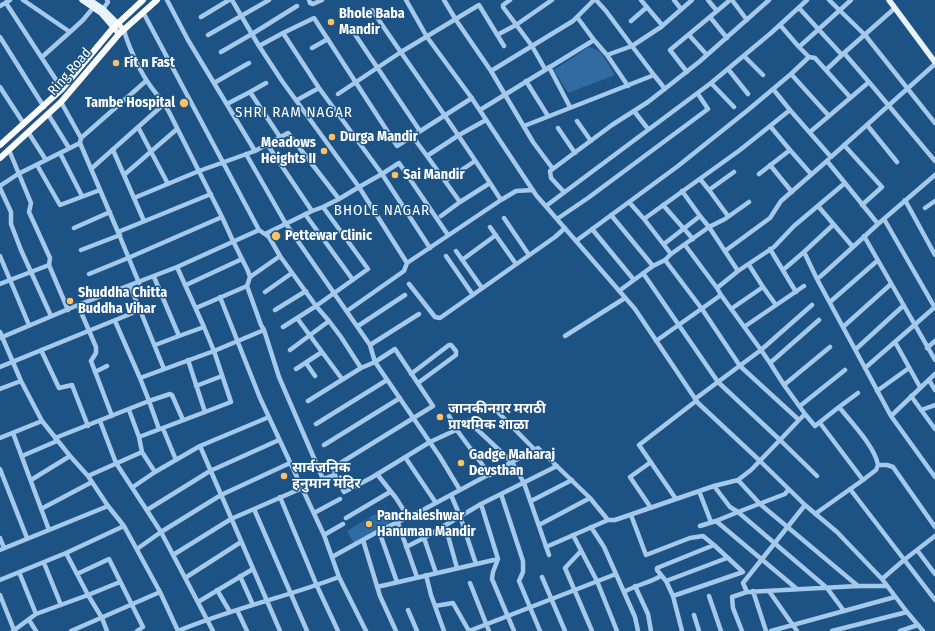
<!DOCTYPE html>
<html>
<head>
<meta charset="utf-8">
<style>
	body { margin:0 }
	canvas { display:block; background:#1d5285 }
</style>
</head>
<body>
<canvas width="935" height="631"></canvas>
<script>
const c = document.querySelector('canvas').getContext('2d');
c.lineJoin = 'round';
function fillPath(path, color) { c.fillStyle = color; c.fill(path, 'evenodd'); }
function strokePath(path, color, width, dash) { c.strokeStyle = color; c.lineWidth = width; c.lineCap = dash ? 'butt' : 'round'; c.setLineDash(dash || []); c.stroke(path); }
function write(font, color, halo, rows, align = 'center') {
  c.font = font + ' "Fira Sans Condensed","Noto Sans Devanagari",sans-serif'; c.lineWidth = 3; c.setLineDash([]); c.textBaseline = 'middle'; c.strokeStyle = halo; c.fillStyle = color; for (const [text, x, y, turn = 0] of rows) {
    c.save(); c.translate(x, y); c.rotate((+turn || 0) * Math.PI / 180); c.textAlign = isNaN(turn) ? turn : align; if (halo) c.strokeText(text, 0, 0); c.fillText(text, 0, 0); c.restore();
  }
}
fillPath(new Path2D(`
	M 589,47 L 600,51 L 615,75 L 568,93 L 554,70 Z
	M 382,510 L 391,522 L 354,543 L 347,531 Z`), '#306ca2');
strokePath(new Path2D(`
	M 23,0 L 70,32 L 83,20 L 93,8
	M 232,0 L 259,46 L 282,81 L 359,187 L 382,174 L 319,88 L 283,33 L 259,46
	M 309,0 L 310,3 L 313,4 L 322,0
	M 406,0 L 427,37 L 471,97 L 536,195 L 635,309 L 698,403 L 759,460 L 805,505 L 837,532 L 882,579 L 907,612 L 923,631
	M 444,0 L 456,20 L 491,71 L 573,21 L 594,0
	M 510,0 L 503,5 L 503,7 L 532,46 L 545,69
	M 596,0 L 606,11 L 632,46 L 661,27 L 692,0
	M 641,0 L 662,25
	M 674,0 L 681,9
	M 708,0 L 717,11 L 730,0
	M 732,0 L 747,20
	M 829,0 L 865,35 L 935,123
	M 6,3 L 62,89
	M 0,6 L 10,0
	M 799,8 L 842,55
	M 103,9 L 108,2 L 107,0
	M 372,10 C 411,68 452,124 490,183 L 460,202 L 427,156 L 459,135 L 486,120
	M 201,17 L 229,0
	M 577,17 L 594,40
	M 710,17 L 727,38
	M 631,21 L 647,7
	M 780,25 L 799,47 L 851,0
	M 350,27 L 420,131
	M 283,33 L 314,18 L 397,146 L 472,98
	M 208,35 L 269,0
	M 497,35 L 516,25 L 552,0
	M 689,35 L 707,55
	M 0,37 L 44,107
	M 312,48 L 328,39
	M 221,52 L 252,34 L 297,6
	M 607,55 L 628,86
	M 744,56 L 763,75
	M 42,57 L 70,32
	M 809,57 L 815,58 L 850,97
	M 549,67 L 570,107
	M 728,69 L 748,94
	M 826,70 L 844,53
	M 491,71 L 533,142 L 553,169
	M 687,72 L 670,50 L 717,11
	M 791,74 L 829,116 L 810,132
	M 654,75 L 665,89
	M 526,81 L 548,116
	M 869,82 L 935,161
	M 214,83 L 249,63
	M 711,83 L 734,107
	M 0,87 L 24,124
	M 250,92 L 266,83
	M 338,94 L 401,52 L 479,5 L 504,46
	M 297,100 L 319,88
	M 61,102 L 81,138 L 80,143 L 118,232
	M 227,104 L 250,92 L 280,137
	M 480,110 L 594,40 L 607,55 L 632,46 L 654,75 L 524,126
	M 790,110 L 831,157 L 935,64
	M 634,111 L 648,129
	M 48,114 L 69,148
	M 829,116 L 869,82 L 844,53 L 895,8
	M 577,121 L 591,141
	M 867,125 L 897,162
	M 138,127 L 168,184
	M 558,128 L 575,153
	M 28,132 L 46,160
	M 413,137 L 427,156
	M 81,138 L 146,81
	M 267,144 L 312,211
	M 844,145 L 882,187 L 862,205
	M 113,150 L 144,221
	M 790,150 L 811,174
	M 255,151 L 288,133 L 339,199
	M 60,153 L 82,196
	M 246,154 L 286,224 L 370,345 L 375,362 L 395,349 L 433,406 L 334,467 L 335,475 L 344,492 L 371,478 L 430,442 L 458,429
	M 37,165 L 60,205 L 100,190
	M 770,165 L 792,192
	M 91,169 L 164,104
	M 759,174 L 790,150 L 770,126
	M 124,175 L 177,129
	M 700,179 L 709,190 L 734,172
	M 445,181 L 475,161
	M 490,183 L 501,200
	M 845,183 L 878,224 L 935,175
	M 0,186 L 18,174 L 80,143
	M 0,188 L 11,212 L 11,224 L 21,250 L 51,316
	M 709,190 L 728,216
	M 564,192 L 551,178 L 550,171 L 612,125 L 648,102 L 699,62 L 769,0
	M 134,198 L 199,171 L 255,151 L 188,40 L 167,0
	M 905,200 L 935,255
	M 629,202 L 644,219
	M 663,205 L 693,239
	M 546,206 L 711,83 L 771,33 L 807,0
	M 818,206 L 853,247 L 878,224
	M 925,208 L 935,201
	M 305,214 L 353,280
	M 611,215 L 653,266 L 665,260 L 671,254 L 644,219 L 740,150 L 790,110 L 773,89
	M 441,216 L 460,202
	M 700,216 L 709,227 L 725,219 L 749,202
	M 504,218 L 529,255
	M 557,219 L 588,198 L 708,109 L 698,94
	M 884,219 L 935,308
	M 490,227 L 516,264
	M 74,228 L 110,212
	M 592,229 L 634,280
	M 259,230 L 269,237 L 280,256 L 316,306 L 329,321 L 341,337 L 361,368 L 375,362 L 440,457 L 460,490
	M 265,234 L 312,211 L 323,207
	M 864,236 L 935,360
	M 576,241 L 678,166 L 748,110 L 791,74 L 809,57 L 799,47
	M 664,244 L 700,216 L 682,191
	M 685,245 L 717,288
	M 430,248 L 382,174 L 399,163 L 448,235
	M 770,249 L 796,292
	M 81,250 L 120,235
	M 456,251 L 482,288
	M 725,251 L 770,218 L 781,201 L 828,160
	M 804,252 L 833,225
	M 0,256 L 29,325
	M 446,256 L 473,295
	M 462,260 L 496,235
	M 665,260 L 702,309 L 740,366 L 799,420 L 780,440 L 817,476
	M 49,265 L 68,310
	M 177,267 L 204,327
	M 783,270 L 804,252 L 817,279 L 891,416 L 935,477
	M 738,271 L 774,247 L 794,226 L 845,183 L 827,161
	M 89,274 L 128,258 L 222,217
	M 154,277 L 179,336 L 204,327 L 214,351 L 231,402 L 205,412
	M 250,277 L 280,256
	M 817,279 L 821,276 L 853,247
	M 139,283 L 118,232 L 211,194
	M 0,284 L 49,265 L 50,258 L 29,212 L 31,203 L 9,150
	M 409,284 L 435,317 L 440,318 L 555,237 L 565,228
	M 186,285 L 242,259
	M 130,286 L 140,310
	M 763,287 L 776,305
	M 619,291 L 653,266
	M 265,292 L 292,273
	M 721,295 L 761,350 L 812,305
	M 220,297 L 260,398 L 324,535 L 339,577 L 366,631
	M 830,302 L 877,261
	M 78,305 L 96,347 L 96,353 L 91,361 L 112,416
	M 196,308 L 247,286
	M 731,309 L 763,287 L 749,265
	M 275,310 L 306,291
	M 347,311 L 404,271 L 407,263 L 501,200 L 516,191 L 533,190
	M 297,318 L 342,379
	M 115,321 L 140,378
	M 358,326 L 405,295
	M 283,327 L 316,306 L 368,269 L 323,207 L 339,199 L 359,187 L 407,263
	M 744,327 L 804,286
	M 843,327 L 891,284
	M 0,332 L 21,381 L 42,421 L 70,456 L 88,476 L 108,506 L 124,526 L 160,592 L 178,631
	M 565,336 L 625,298
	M 0,338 L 78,305 L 177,267 L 259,230 L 143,12
	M 656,341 L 721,295 L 717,288 L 738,271 L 709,227 L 671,254
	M 895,342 L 920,387
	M 155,345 L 179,336
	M 370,345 L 419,314
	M 927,348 L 935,341
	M 856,349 L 903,306
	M 41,350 L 59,388 L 72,385 L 88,426
	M 290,350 L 329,321
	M 306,363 L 315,376
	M 770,363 L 784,385 L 830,347
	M 0,367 L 140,310 L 164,369
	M 865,368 L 935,307
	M 296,369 L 322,352
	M 95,372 L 107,366
	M 411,374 L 449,345 L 451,345 L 456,351 L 456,355 L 418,383
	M 929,380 L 935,390
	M 784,385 L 805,414 L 799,420
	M 196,386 L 222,376
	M 0,389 L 21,381
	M 877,391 L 909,368
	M 911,396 L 935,429
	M 695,399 L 761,350 L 770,363 L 819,320
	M 308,401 L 361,368
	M 491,405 L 535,450
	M 800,406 L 845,370
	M 839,407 L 858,393
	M 129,410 L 139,437 L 142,452 L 155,472 L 133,487
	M 921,410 L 935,405
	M 805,414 L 815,426 L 839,407 C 851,422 875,447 878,465 L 876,470 L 863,480 L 815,514
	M 449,416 L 459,433 L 490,475
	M 891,416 L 935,374
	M 100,421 L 116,463 L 161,532 L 213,631
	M 468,421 L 512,462 L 524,483 L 549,555
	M 820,423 L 863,480
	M 316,424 L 387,380
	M 159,429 L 149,401 L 170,394 L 172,395 L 183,420
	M 164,431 L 176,460
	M 13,433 L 49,530
	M 139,437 L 205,412 L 188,360
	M 0,438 L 42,421
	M 55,438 L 149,401 L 140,378 L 214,351 L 264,330 L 261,325 L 247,286 L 250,277 L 248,271 L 233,241 L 222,217 L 169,112 C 163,101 154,92 147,81 C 139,69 127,43 124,30
	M 324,445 L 400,398
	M 200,446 L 280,631
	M 22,456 L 57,441
	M 405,457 L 436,503
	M 651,462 L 630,477 L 651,508
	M 878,465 L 887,465 L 893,467 L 935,527
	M 0,469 L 27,538
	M 155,472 L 200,446 L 269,417
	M 377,474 L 396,498 L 408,517
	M 88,476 L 142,452
	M 323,479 L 335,475
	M 31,480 L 70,456
	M 738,480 L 760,504 L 858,586
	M 714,486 L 730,507 L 738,512 L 785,494 L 788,490
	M 850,489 L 935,600
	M 699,491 L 711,522
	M 501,494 L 523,561 L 523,572 L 519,581 L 540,631
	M 451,495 L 460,516 L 476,564
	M 280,497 L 317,586 L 338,631
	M 676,499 L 639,445 L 696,401
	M 531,501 L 572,480
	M 805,505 L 743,583 L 747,592 L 858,586 L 887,586
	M 41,509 L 92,482
	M 254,509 L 307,631
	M 147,510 L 210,471 L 279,440
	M 314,513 L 340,499
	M 631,515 L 646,555 L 690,538 L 703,536 L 714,545
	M 346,518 L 390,492
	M 716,521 L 797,589
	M 398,523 L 417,577
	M 445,525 L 457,568
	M 539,525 L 590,498
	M 700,526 L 716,521 L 738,512 L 827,588 L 844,611
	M 379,531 L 397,582
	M 324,535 L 343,524
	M 573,535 L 597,581 L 617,631
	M 0,538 L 4,548
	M 424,538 L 436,573
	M 363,540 L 380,596 L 396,631
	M 406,547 L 424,538 L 481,504
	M 546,547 L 608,520 L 615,520 L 714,486 L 738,480 L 751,470 L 780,440 L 718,382 L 643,273
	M 137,549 L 161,532 L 221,495 L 290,463
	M 0,550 L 108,506
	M 917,550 L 935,574
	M 581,551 L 565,568 L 592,631
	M 173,555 L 231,519 L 323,479 L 279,377 L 264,330
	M 332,557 L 379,531 L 421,511 L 538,448 L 590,498 L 608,520
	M 498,559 L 493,572 L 492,579 L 514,631
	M 44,563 L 61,605
	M 19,572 L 36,614
	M 77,574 L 109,559 L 143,627 L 137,631
	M 616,574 L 635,617 L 638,631
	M 426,575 L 431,595 L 444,631
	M 240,576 L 253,605
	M 542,577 L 565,631
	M 185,578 L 241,542
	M 882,579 L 904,560 L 935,536
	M 0,580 L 66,553
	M 666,581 L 727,558
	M 470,583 L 489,631
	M 635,586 L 648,614 L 651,631
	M 377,587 L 498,559 L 481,504 L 557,466
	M 217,590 L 230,612
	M 753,591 L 766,631
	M 769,591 L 797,631
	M 624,592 C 636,585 649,583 661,576
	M 0,595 L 14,630
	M 673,596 L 743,572
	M 709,596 L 721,631
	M 198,602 L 253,569
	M 435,606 L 453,603 L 469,631
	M 237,610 L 247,631
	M 408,610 L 417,631
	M 694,615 L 699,631
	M 29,620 L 36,631
	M 13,631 L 36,614 L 88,595 L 66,553 L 124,526
	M 71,631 L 160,592
	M 107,631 L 102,618 L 88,595 L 120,582
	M 178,631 C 231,609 286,597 339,577
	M 469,631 L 616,574 L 604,547 L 591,527
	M 682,631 L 673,596 L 666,581 L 657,570 L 657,568 L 714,545 L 742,571
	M 742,631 L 733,608 L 732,597 L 747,592
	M 771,631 L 895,597
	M 832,631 L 907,612
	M 900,631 L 918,625`), '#a4c9ea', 4.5);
strokePath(new Path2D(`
	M 82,0 L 101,13 L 119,34
	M 90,0 L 103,9 L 124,30
	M 889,0 L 935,62`), '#e8f3fe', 5.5);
strokePath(new Path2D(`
	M 0,145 L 62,89 L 113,28 L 143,0
	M 0,158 L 61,102 L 119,34 L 157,0`), '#fff', 6);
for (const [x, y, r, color] of [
	[331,22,4,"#fac262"],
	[116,63,4,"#fac262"],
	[184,103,5,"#fac262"],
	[332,137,4,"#fac262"],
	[324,151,4,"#fac262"],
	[395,175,4,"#fac262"],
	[276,236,5,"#fac262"],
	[70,301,4,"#fac262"],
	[440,417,4,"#fac262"],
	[461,463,4,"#fac262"],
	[284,476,4,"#fac262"],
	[369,524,4,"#fac262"]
]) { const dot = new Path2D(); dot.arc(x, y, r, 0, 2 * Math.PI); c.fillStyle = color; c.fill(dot); strokePath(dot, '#1d5285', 1.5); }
write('bold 14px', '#fff', '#1d5285', [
	["Bhole Baba",339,14],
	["Mandir",339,30],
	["Fit n Fast",124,63],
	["Tambe Hospital",175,103,"right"],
	["Durga Mandir",340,137],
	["Meadows",316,143,"right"],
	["Heights II",316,159,"right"],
	["Sai Mandir",403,175],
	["Pettewar Clinic",285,236],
	["Shuddha Chitta",78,293],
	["Buddha Vihar",78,309],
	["जानकीनगर मराठी",448,409],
	["प्राथमिक शाळा",448,425],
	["Gadge Maharaj",469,455],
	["Devsthan",469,471],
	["सार्वजनिक",292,468],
	["हनुमान मंदिर",292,484],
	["Panchaleshwar",377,516],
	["Hanuman Mandir",377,532]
], 'left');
write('14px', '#fff', '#1d5285', [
	["Ring Road",70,72,-49]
]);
c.letterSpacing = '1px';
write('15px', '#fff', '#1d5285', [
	["SHRI RAM NAGAR",294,113],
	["BHOLE NAGAR",382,211]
]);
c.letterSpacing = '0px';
</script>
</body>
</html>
